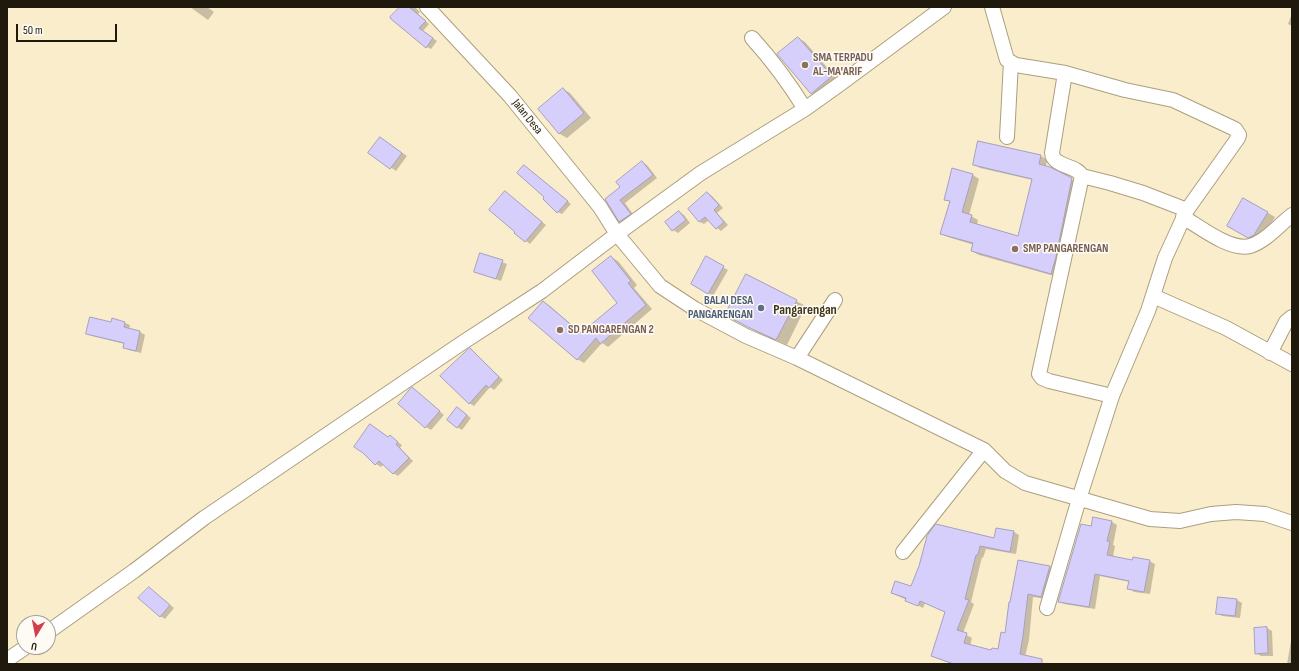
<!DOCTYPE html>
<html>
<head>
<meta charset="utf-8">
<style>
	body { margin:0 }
	#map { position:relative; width:1299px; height:671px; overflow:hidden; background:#faedcb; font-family:"Sofia Sans Condensed",sans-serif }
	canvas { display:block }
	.frame { position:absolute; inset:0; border:8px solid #1e190c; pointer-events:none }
	.north { position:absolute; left:16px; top:615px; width:40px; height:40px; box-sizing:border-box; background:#fdfbf4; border:1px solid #a4a197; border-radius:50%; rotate:190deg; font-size:11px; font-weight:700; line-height:16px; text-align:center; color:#1e190c }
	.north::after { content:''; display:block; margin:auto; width:14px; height:18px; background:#d1404d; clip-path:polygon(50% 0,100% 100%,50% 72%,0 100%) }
	.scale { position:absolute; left:16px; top:24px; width:101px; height:18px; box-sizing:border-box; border:2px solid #1e190c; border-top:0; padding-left:5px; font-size:12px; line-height:14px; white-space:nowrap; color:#1e190c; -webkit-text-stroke:3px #fdfbf4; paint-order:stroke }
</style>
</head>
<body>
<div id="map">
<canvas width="1299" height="671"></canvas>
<div class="frame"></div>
<div class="north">U</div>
<div class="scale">50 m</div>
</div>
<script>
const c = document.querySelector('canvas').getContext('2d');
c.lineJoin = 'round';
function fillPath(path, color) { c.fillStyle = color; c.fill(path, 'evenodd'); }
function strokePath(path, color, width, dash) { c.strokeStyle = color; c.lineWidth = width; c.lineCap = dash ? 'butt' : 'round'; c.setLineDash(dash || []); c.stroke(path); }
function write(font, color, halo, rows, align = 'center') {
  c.font = font + ' "Sofia Sans Condensed",sans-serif'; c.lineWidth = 3; c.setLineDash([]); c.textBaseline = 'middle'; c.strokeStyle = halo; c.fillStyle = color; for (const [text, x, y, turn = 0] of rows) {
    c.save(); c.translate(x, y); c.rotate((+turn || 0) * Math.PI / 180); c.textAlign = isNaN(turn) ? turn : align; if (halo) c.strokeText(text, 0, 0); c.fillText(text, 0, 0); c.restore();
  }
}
fillPath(new Path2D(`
	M 190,7 L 207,7 L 214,12 L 208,20 Z
	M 401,7 L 415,7 L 420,12 L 418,14 L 429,24 L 423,31 L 437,41 L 431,49 L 427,47 Z
	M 1292,13 L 1292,26 L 1288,24 Z
	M 798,38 L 805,42 L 839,81 L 820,97 L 812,93 L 779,55 Z
	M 563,89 L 570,93 L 591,118 L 567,138 L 560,134 L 539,109 Z
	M 385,141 L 407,156 L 396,171 L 370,153 Z
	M 1041,156 L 1047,160 L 1046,167 L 1079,183 L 1058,277 L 979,255 L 972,251 L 974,245 L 948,237 L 942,234 L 951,202 L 945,199 L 953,170 L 973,175 L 979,179 L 969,215 L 978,220 L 977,225 L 1018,237 L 1033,180 L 980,168 L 974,164 Z
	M 642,162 L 647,165 L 657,178 L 625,203 L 635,217 L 625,224 L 620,221 L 606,200 L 621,188 Z
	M 529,169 L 571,204 L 562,214 L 558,212 L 545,197 Z
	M 708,193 L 712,196 L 723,208 L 717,213 L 728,225 L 721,231 L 717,228 L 709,220 L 704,224 L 700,222 L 689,209 Z
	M 509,195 L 546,225 L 530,244 L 526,241 Z
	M 1244,199 L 1275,217 L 1262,239 L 1256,241 L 1228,226 Z
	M 679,212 L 684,215 L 690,223 L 678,233 L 673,230 Z
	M 481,254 L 507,264 L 501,281 L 475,271 Z
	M 611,257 L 618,261 L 637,285 L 634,288 L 652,309 L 608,347 L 602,343 L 584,363 L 577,359 L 544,302 L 550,306 L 582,334 L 619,303 Z
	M 707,258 L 728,270 L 713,296 L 692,284 Z
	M 796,301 L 806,306 L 787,345 L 761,334 L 736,320 Z
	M 112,323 L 125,323 L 130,325 L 129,330 L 140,332 L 145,335 L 141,353 L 129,350 L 124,347 L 125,344 L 92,336 L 87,333 Z
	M 470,349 L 474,352 L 503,380 L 494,390 L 490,387 L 474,406 L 469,403 Z
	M 413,388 L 444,415 L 431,430 L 426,427 Z
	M 462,411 L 471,418 L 462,430 L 457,427 Z
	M 390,436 L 402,445 L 400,448 L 413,461 L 398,476 L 393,473 L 384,464 L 381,467 L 376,464 L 364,452 Z
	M 1094,518 L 1112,522 L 1117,525 L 1113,545 L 1115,546 L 1113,557 L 1133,561 L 1149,561 L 1155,564 L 1150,594 L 1134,592 L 1129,588 L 1130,582 L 1100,576 L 1095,609 L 1064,604 L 1059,601 L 1092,527 Z
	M 997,529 L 1014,532 L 1019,535 L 1016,554 L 986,549 L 983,558 L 982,557 L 971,602 L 974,604 L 963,633 L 972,638 L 970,646 L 992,652 L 998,650 L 1006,634 L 1019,561 L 1050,567 L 1056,570 L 1047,599 L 1033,597 L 1029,640 L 1025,657 L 1029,664 L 953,664 L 938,659 L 932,656 L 946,612 L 925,603 L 923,608 L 892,593 L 911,587 L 920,566 L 995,539 Z
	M 149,588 L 174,608 L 165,619 L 160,616 Z
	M 1219,598 L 1237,600 L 1242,603 L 1240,618 L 1222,616 L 1218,613 Z
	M 1267,628 L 1272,631 L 1273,656 L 1261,656 L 1256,653 Z
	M 1291,641 L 1292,641 L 1292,664 L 1287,664 Z`), '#0003');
const building = new Path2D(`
	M 400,7 L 409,7 L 426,21 L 419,28 L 433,38 L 426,48 L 391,19 L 390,17 Z
	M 798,37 L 832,76 L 811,94 L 777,54 Z
	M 563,88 L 584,113 L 559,134 L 538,109 Z
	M 380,137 L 402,153 L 390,169 L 368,153 Z
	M 978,141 L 1041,155 L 1039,164 L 1050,167 L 1072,178 L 1056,257 L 1051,274 L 971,251 L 973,243 L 940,234 L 950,201 L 944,200 L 952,168 L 973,174 L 962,212 L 972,215 L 970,222 L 1018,236 L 1032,179 L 973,165 Z
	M 642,161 L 653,175 L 620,200 L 631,214 L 619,222 L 605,199 L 620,187 L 616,182 Z
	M 524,165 L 568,201 L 557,213 L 543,199 L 544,197 L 517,173 Z
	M 505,191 L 542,222 L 525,242 L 514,233 L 515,232 L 489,210 Z
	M 707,192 L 719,205 L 714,210 L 724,222 L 716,229 L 705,217 L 699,222 L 688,209 Z
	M 1243,198 L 1268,212 L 1254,235 L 1248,238 L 1227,226 Z
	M 679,211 L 686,220 L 672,231 L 665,222 Z
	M 480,253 L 503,260 L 496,279 L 474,272 Z
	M 611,256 L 631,281 L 628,283 L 646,305 L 600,344 L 596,338 L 577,360 L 528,318 L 543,301 L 581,333 L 617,303 L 592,271 Z
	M 706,256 L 724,266 L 708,294 L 691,284 Z
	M 746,274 L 797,300 L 776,340 L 750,328 L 725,315 Z
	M 90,317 L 111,322 L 112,318 L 125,322 L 124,327 L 140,331 L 136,351 L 123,348 L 124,343 L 86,334 Z
	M 470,348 L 499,377 L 489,388 L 486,385 L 469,404 L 440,376 Z
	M 412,387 L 440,411 L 425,428 L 398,404 Z
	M 457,407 L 467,415 L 457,428 L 447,420 Z
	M 370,424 L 388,437 L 390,435 L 398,442 L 396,444 L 409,458 L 393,474 L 379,461 L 375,465 L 363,453 L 354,447 Z
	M 1093,517 L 1112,521 L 1107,541 L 1110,542 L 1107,555 L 1132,560 L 1133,557 L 1150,560 L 1144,592 L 1127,589 L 1129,581 L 1095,574 L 1089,607 L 1058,602 L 1081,524 L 1091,526 Z
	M 936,524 L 994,538 L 996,528 L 1014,531 L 1010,552 L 980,546 L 978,555 L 976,555 L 965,599 L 969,600 L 957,630 L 967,633 L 964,643 L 991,650 L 992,648 L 998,649 L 1001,632 L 1005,633 L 1009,602 L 1010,602 L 1018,560 L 1050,566 L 1041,597 L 1028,594 L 1023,636 L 1020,654 L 1042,659 L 1042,664 L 954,664 L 931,656 L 945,612 L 920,601 L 918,606 L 905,601 L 906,598 L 891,593 L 895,581 L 911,586 L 919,566 L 927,536 Z
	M 149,587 L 170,605 L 160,617 L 138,598 Z
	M 1218,597 L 1237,599 L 1235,616 L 1216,614 Z
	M 1267,627 L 1268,653 L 1255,654 L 1254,628 Z`);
fillPath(building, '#d6cffb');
strokePath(building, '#a59fc0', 1);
const minor = new Path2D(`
	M 427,7 L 510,96 L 600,207 L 617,234 L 660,286 L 695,309 L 746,336 L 797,358 L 984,450 L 1005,471 L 1025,483 L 1150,519 L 1180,521 L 1211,514 L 1236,512 L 1265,514 L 1292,523
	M 992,7 L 1007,60 L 1016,65 L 1065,73 L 1125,90 L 1173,100 L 1235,129 L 1239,135 L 1238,138 L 1187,210 L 1165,258 L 1148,311 L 1112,396 L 1079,499 L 1047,608
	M 752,38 C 772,60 789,83 805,109
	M 1065,73 L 1052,153 C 1053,167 1077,165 1082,176
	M 1007,137 L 1011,62
	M 1183,217 C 1200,227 1230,251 1250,246 C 1266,241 1279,225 1292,215
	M 1153,296 L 1226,328 L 1292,364
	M 1270,353 L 1286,322 L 1292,317
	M 797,358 L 835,300
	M 1112,396 L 1049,381 L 1042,378 L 1039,374 L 1082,176 L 1110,183 L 1143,193 L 1187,210
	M 903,552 L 984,450
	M 48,632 L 134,571 L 204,518 L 462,343 L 542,291 L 617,234 L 701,173 L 805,109 L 840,84 L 944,7
	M 7,660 L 26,647`);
strokePath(minor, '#ab9f7e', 16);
strokePath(minor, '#fff', 14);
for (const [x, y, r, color] of [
	[805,65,4,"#8d6e63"],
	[1015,249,4,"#8d6e63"],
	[761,308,4,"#5c6f8a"],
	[560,330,4,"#8d6e63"]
]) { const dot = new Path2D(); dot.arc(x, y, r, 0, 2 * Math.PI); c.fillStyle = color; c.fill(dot); strokePath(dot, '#fdfbf4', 1.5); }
write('bold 12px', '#785e54', '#fdfbf4', [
	["SMA TERPADU",813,58],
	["AL-MA'ARIF",813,72],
	["SMP PANGARENGAN",1023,249],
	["SD PANGARENGAN 2",568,330]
], 'left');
write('12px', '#1e190c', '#fdfbf4', [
	["Jalan Desa",527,117,51]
]);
write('bold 12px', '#4e5e75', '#fdfbf4', [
	["BALAI DESA",753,301],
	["PANGARENGAN",753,315]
], 'right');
write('bold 14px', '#41371a', '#fdfbf4', [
	["Pangarengan",805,310]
]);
</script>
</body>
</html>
